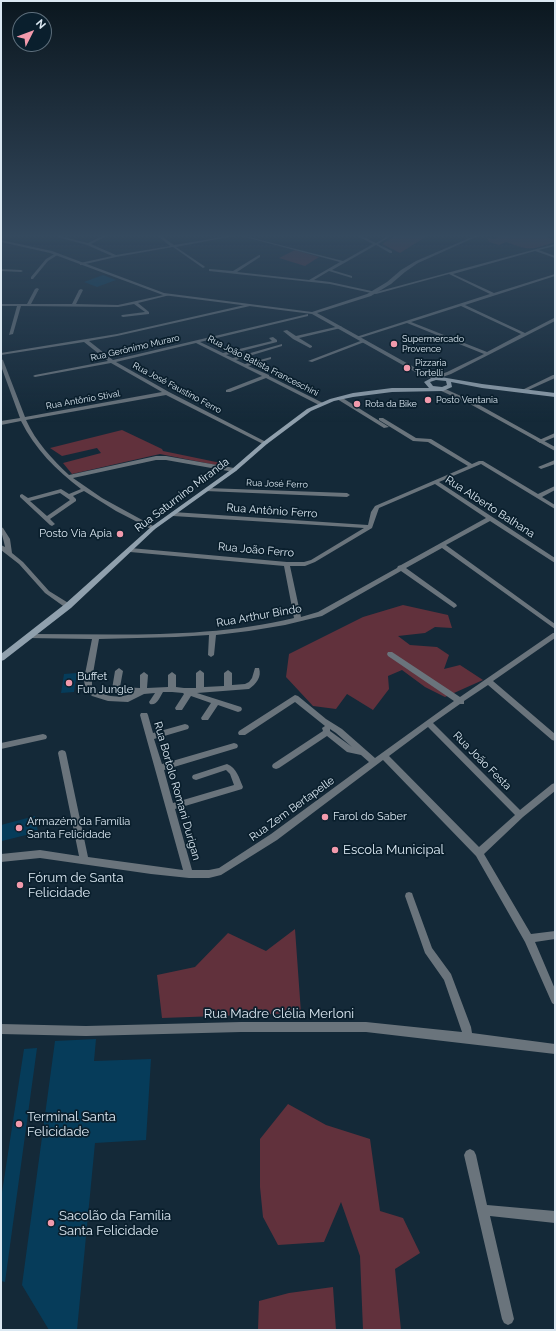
<!DOCTYPE html>
<html>
<head>
<meta charset="utf-8">
<style>
	body { margin:0 }
	#map { position:relative; width:556px; height:1331px; overflow:hidden; background:#142938; font-family:Raleway,sans-serif }
	canvas { display:block }
	.frame { position:absolute; inset:0; border:2px solid #dbe8f2; pointer-events:none }
	.north { position:absolute; left:12px; top:12px; width:40px; height:40px; box-sizing:border-box; background:#0a1f2d; border:1px solid #5e6f7c; border-radius:50%; rotate:48deg; font-size:11px; font-weight:700; line-height:16px; text-align:center; color:#dbe8f2 }
	.north::after { content:''; display:block; margin:auto; width:14px; height:18px; background:#f29aac; clip-path:polygon(50% 0,100% 100%,50% 72%,0 100%) }
</style>
</head>
<body>
<div id="map">
<canvas width="556" height="1331"></canvas>
<div class="frame"></div>
<div class="north">N</div>
</div>
<script>
const c = document.querySelector('canvas').getContext('2d');
c.lineJoin = 'round';
function fillPath(path, color) { c.fillStyle = color; c.fill(path, 'evenodd'); }
function strokePath(path, color, width, dash) { c.strokeStyle = color; c.lineWidth = width; c.lineCap = dash ? 'butt' : 'round'; c.setLineDash(dash || []); c.stroke(path); }
function write(font, color, halo, rows, align = 'center') {
  c.font = font + ' Raleway,sans-serif'; c.lineWidth = 3.5; c.setLineDash([]); c.textBaseline = 'middle'; c.strokeStyle = halo; c.fillStyle = color; for (const [text, x, y, turn = 0] of rows) {
    c.save(); c.translate(x, y); c.rotate((+turn || 0) * Math.PI / 180); c.textAlign = isNaN(turn) ? turn : align; if (halo) c.strokeText(text, 0, 0); c.fillText(text, 0, 0); c.restore();
  }
}
fillPath(new Path2D(`
	M 395,236 L 427,236 L 400,253 L 382,244 Z
	M 493,236 L 555,236 L 545,237 L 555,240 L 555,242 C 531,250 530,251 506,242 L 499,245 L 489,242 L 487,238 L 496,239 L 498,237 Z
	M 295,250 L 319,257 L 305,266 L 279,258 Z
	M 122,430 L 162,449 L 163,451 L 221,463 L 221,466 L 160,454 L 72,474 L 63,463 L 101,453 L 97,448 L 62,456 L 50,448 Z
	M 403,605 L 448,615 L 452,628 L 435,627 L 425,633 L 398,636 L 410,645 L 437,647 L 449,655 L 444,669 L 460,665 L 483,680 L 445,697 L 425,687 L 402,670 L 388,676 L 389,689 L 373,710 L 347,694 L 336,709 L 313,706 L 286,677 L 289,654 L 363,617 Z
	M 295,929 L 301,1013 L 162,1018 L 157,975 L 195,967 L 228,933 L 266,951 Z
	M 288,1104 L 326,1125 L 370,1139 L 380,1211 L 403,1218 L 420,1253 L 395,1269 L 401,1330 L 363,1330 L 360,1256 L 341,1202 L 324,1242 L 278,1245 L 263,1217 L 260,1187 L 260,1139 Z
	M 333,1287 L 336,1330 L 258,1330 L 259,1301 L 289,1293 Z`), '#61313c');
fillPath(new Path2D(`
	M 103,275 L 116,280 L 97,287 L 84,282 Z
	M 77,673 L 74,692 L 61,693 L 64,674 Z
	M 35,816 L 38,832 L 2,841 L 1,825 Z
	M 96,1039 L 94,1061 L 151,1059 L 146,1140 L 95,1143 L 77,1330 L 49,1330 L 22,1285 L 55,1041 Z
	M 37,1048 L 5,1282 L 1,1281 L 1,1199 L 24,1049 Z`), '#063c5a');
fillPath(new Path2D(`
	M 57,236 L 60,236 L 88,243 L 102,236 L 105,236 L 105,237 L 91,244 L 116,255 L 170,246 L 158,236 L 161,236 L 174,245 L 228,236 L 234,236 L 176,247 L 204,266 L 205,267 L 203,268 L 173,247 L 116,257 L 81,265 L 80,265 L 80,263 L 112,256 L 87,245 L 57,237 Z
	M 241,236 L 245,236 L 343,261 L 373,244 L 359,237 L 359,236 L 362,236 L 376,243 L 388,236 L 391,236 L 378,244 L 392,251 L 392,253 L 390,253 L 376,245 L 332,270 L 352,276 L 352,278 L 329,271 L 314,280 L 330,282 L 376,292 L 555,244 L 555,246 L 539,250 L 555,256 L 555,258 L 535,251 L 453,274 L 494,293 L 555,274 L 555,276 L 465,305 L 525,333 L 554,318 L 555,318 L 555,321 L 451,374 L 437,379 L 433,379 L 433,377 L 447,372 L 484,354 L 407,323 L 360,338 L 356,337 L 490,294 L 449,274 L 376,294 L 330,284 L 209,271 L 209,269 L 210,269 L 233,271 L 259,255 L 260,255 L 260,257 L 237,272 L 309,280 L 340,262 ZM 461,306 L 521,334 L 487,352 L 411,322 Z
	M 56,253 L 59,254 L 48,261 L 33,279 L 31,279 L 31,277 L 46,259 Z
	M 1,269 L 21,270 L 23,271 L 21,272 L 1,271 Z
	M 37,288 L 39,289 L 31,304 L 72,304 L 79,290 L 81,289 L 83,290 L 76,304 L 118,305 L 168,294 L 170,295 L 138,303 L 149,312 L 149,314 L 123,317 L 121,316 L 122,315 L 145,312 L 134,304 L 118,307 L 21,306 L 13,334 L 9,335 L 17,306 L 1,306 L 1,304 L 27,304 L 35,289 Z
	M 249,304 L 251,305 L 250,306 L 117,336 L 89,341 L 113,360 L 308,314 L 308,316 L 200,342 L 223,353 L 272,341 L 269,338 L 273,337 L 277,340 L 277,342 L 226,355 L 233,358 L 282,344 L 282,346 L 236,360 L 245,364 L 271,357 L 271,359 L 248,366 L 269,375 L 269,376 L 323,403 L 323,405 L 319,405 L 266,378 L 230,392 L 226,392 L 226,390 L 262,376 L 196,343 L 116,362 L 169,392 L 268,443 L 265,445 L 263,444 L 166,395 L 26,420 C 36,442 52,459 69,475 L 156,456 L 166,456 L 234,468 L 237,470 L 234,472 L 166,460 L 156,460 L 73,478 L 102,498 L 155,527 L 155,529 L 153,530 L 116,511 L 84,491 L 73,496 L 76,499 L 76,501 L 50,519 L 55,524 L 52,526 L 50,525 L 20,497 L 20,495 L 22,494 L 28,498 L 61,489 L 69,494 L 81,489 C 56,470 35,449 21,421 L 1,425 L 1,421 L 20,418 L 1,366 L 1,359 L 3,360 L 25,417 L 162,392 L 111,363 L 35,377 L 33,376 L 35,375 L 108,361 L 84,342 L 1,355 L 1,353 L 117,334 ZM 60,493 L 70,500 L 47,516 L 30,501 Z
	M 340,326 L 342,327 L 341,328 L 299,338 L 312,346 L 312,347 L 310,348 L 293,339 L 283,331 L 287,330 L 296,336 Z
	M 363,340 L 367,341 L 312,362 L 308,361 Z
	M 553,375 L 555,375 L 555,378 L 524,392 L 520,391 Z
	M 337,397 L 341,397 L 389,427 L 384,428 L 337,399 Z
	M 379,418 L 383,418 L 416,438 L 431,439 L 472,464 L 479,461 L 483,461 L 538,494 L 555,486 L 555,490 L 542,497 L 555,505 L 555,509 L 481,464 L 439,482 L 555,558 L 555,563 L 490,521 L 446,545 L 555,624 L 555,629 L 442,548 L 406,568 L 456,604 L 457,606 L 454,608 L 401,571 L 322,616 L 285,625 L 249,631 L 216,635 L 214,655 L 211,657 L 208,655 L 209,635 L 176,637 L 99,639 L 92,679 L 92,688 C 103,697 121,699 133,693 L 113,691 L 112,689 L 115,671 L 119,668 L 123,671 L 120,687 L 140,688 L 140,675 L 144,672 L 148,675 L 147,688 L 168,687 L 168,675 L 172,672 L 176,675 L 176,687 L 184,688 L 196,688 L 196,673 L 200,670 L 204,673 L 204,687 L 224,686 L 224,673 L 228,670 L 232,673 L 232,685 L 245,684 L 249,682 L 252,678 L 255,668 L 259,668 C 262,677 256,684 249,689 L 197,693 L 241,707 L 242,709 L 241,711 L 238,712 L 218,705 L 208,720 L 202,720 L 201,718 L 211,703 L 191,696 L 182,710 L 176,710 L 175,708 L 184,694 L 183,693 L 172,692 L 163,692 C 160,697 157,706 150,704 L 149,702 L 155,693 L 144,694 L 128,702 L 108,701 L 92,696 L 85,689 L 84,679 L 92,639 L 27,638 L 26,636 L 27,634 L 29,634 C 117,634 208,639 294,618 L 284,566 L 130,552 L 127,550 L 130,548 L 287,562 L 304,562 L 311,560 L 364,528 L 173,516 L 170,514 L 173,512 L 368,525 L 371,512 L 375,506 L 468,466 L 428,442 L 413,441 L 379,420 ZM 435,484 L 486,518 L 401,565 L 398,566 L 397,568 L 318,612 L 301,617 L 290,566 L 305,566 L 315,562 L 372,528 L 379,508 Z
	M 555,433 L 555,437 L 540,443 L 537,441 Z
	M 555,460 L 555,464 L 541,469 L 538,467 Z
	M 207,488 L 347,493 L 350,495 L 347,497 L 205,491 L 205,489 Z
	M 1,527 L 3,528 L 10,539 L 12,553 L 23,562 L 49,591 L 70,604 L 71,606 L 70,608 L 66,608 L 45,593 L 19,564 L 1,550 L 1,545 L 5,547 C 4,540 1,534 1,527 Z
	M 553,633 L 555,633 L 555,638 L 493,681 L 555,734 L 555,741 L 552,740 L 488,685 L 464,701 L 464,704 L 460,704 L 433,723 L 520,810 L 552,784 L 555,783 L 555,791 L 523,817 L 484,854 L 531,934 L 555,931 L 555,939 L 535,942 L 555,989 L 555,1005 L 552,1003 L 525,942 L 476,856 L 383,760 L 277,840 L 221,875 L 209,878 L 189,878 L 151,874 L 40,858 L 1,862 L 1,854 L 40,850 L 79,856 L 58,753 L 59,751 L 62,750 L 65,751 L 66,753 L 88,857 L 183,870 L 140,715 L 141,713 L 147,713 L 148,715 L 153,733 L 185,724 L 188,725 L 189,727 L 188,729 L 154,739 L 162,764 L 234,743 L 237,744 L 238,746 L 237,748 L 164,770 L 173,803 L 234,785 L 230,774 L 226,770 L 196,780 L 193,779 L 192,777 L 193,775 L 227,764 C 237,768 239,778 243,787 L 242,789 L 175,809 L 192,870 L 209,870 L 219,868 L 271,834 L 369,762 L 361,755 L 347,752 L 327,736 L 279,768 L 276,769 L 273,768 L 272,766 L 273,764 L 323,731 L 322,728 L 325,726 L 295,702 L 245,735 L 239,735 L 238,733 L 239,731 L 295,695 L 298,696 L 326,719 L 342,729 L 375,758 L 454,701 L 388,656 L 387,654 L 388,652 L 392,652 L 460,697 ZM 428,727 L 515,815 L 479,847 L 389,756 ZM 330,729 L 336,733 L 352,747 L 330,731 Z
	M 43,734 L 46,735 L 47,737 L 46,739 L 1,749 L 1,743 Z
	M 409,892 L 412,893 L 413,896 L 432,948 L 451,974 L 471,1027 L 472,1033 L 555,1044 L 555,1054 L 366,1032 L 241,1032 L 86,1036 L 1,1034 L 1,1024 L 86,1026 L 241,1022 L 366,1022 L 462,1032 L 444,980 L 425,953 L 405,896 L 406,893 Z
	M 470,1149 L 474,1151 L 476,1155 L 487,1205 L 555,1211 L 555,1223 L 490,1216 L 514,1319 L 512,1323 L 508,1325 L 504,1323 L 502,1319 L 464,1155 L 466,1151 Z`), '#6a747c');
fillPath(new Path2D(`
	M 474,236 L 478,236 L 418,263 L 405,272 L 391,284 L 371,296 L 317,313 L 421,371 L 437,377 L 438,378 L 435,380 L 417,373 L 312,314 L 163,295 L 50,253 L 1,242 L 1,240 L 52,251 L 164,293 L 312,312 L 367,294 L 387,282 L 401,270 L 416,261 Z
	M 441,387 L 474,402 L 555,447 L 555,451 L 470,404 L 439,390 L 439,388 Z`), '#6a747c');
fillPath(new Path2D(`
	M 435,376 L 482,384 L 555,393 L 555,397 L 482,388 L 451,382 L 452,387 L 443,391 L 392,392 L 353,397 L 334,401 L 311,411 L 267,444 L 236,471 L 155,529 L 71,608 L 4,660 L 1,661 L 1,654 L 65,604 L 151,527 L 232,469 L 263,442 L 307,409 L 330,399 L 353,393 L 392,388 L 429,388 L 424,382 ZM 436,380 L 446,381 L 447,385 L 442,387 L 433,386 L 430,382 Z`), '#90a0ad');
const sky = c.createLinearGradient(0, 0, 0, 422);
sky.addColorStop(0, '#0b171f');
sky.addColorStop(0.56, '#34495e');
sky.addColorStop(1, '#34495e00');
c.fillStyle = sky;
c.fillRect(0, 0, 556, 422);
for (const [x, y, r, color] of [
	[394,344,4,"#f29aac"],
	[407,368,4,"#f29aac"],
	[428,400,4,"#f29aac"],
	[357,404,4,"#f29aac"],
	[120,534,4,"#f29aac"],
	[69,683,4,"#f29aac"],
	[325,817,4,"#f29aac"],
	[19,828,4,"#f29aac"],
	[335,850,4,"#f29aac"],
	[20,885,4,"#f29aac"],
	[19,1124,4,"#f29aac"],
	[51,1223,4,"#f29aac"]
]) { const dot = new Path2D(); dot.arc(x, y, r, 0, 2 * Math.PI); c.fillStyle = color; c.fill(dot); strokePath(dot, '#0a1f2d', 1.5); }
write('9px', '#dbe8f2', '#0a1f2d', [
	["Supermercado",402,339],
	["Provence",402,349],
	["Pizzaria",415,363],
	["Tortelli",415,373],
	["Posto Ventania",436,400],
	["Rota da Bike",365,404]
], 'left');
write('9px', '#dbe8f2', '#0a1f2d', [
	["Rua Gerônimo Muraro",135,348,-13],
	["Rua João Batista Franceschini",263,366,27],
	["Rua José Faustino Ferro",177,388,28],
	["Rua Antônio Stival",83,400,-10],
	["Rua José Ferro",277,484,2]
]);
write('11px', '#dbe8f2', '#0a1f2d', [
	["Rua Saturnino Miranda",182,495,-37],
	["Rua Alberto Balhana",490,507,33],
	["Rua Antônio Ferro",272,511,4],
	["Rua João Ferro",256,550,5],
	["Rua Arthur Bindo",259,616,-10],
	["Rua João Festa",482,761,45],
	["Rua Bortolo Romani Durigan",177,791,74],
	["Rua Zem Bertapelle",292,809,-36]
]);
write('11px', '#dbe8f2', '#0a1f2d', [
	["Posto Via Apia",112,534,"right"],
	["Buffet",77,677],
	["Fun Jungle",77,690],
	["Farol do Saber",333,817],
	["Armazém da Família",27,822],
	["Santa Felicidade",27,835]
], 'left');
write('13px', '#dbe8f2', '#0a1f2d', [
	["Escola Municipal",343,850],
	["Fórum de Santa",28,878],
	["Felicidade",28,893],
	["Terminal Santa",27,1117],
	["Felicidade",27,1132],
	["Sacolão da Família",59,1216],
	["Santa Felicidade",59,1231]
], 'left');
write('13px', '#dbe8f2', '#0a1f2d', [
	["Rua Madre Clélia Merloni",279,1014]
]);
</script>
</body>
</html>
